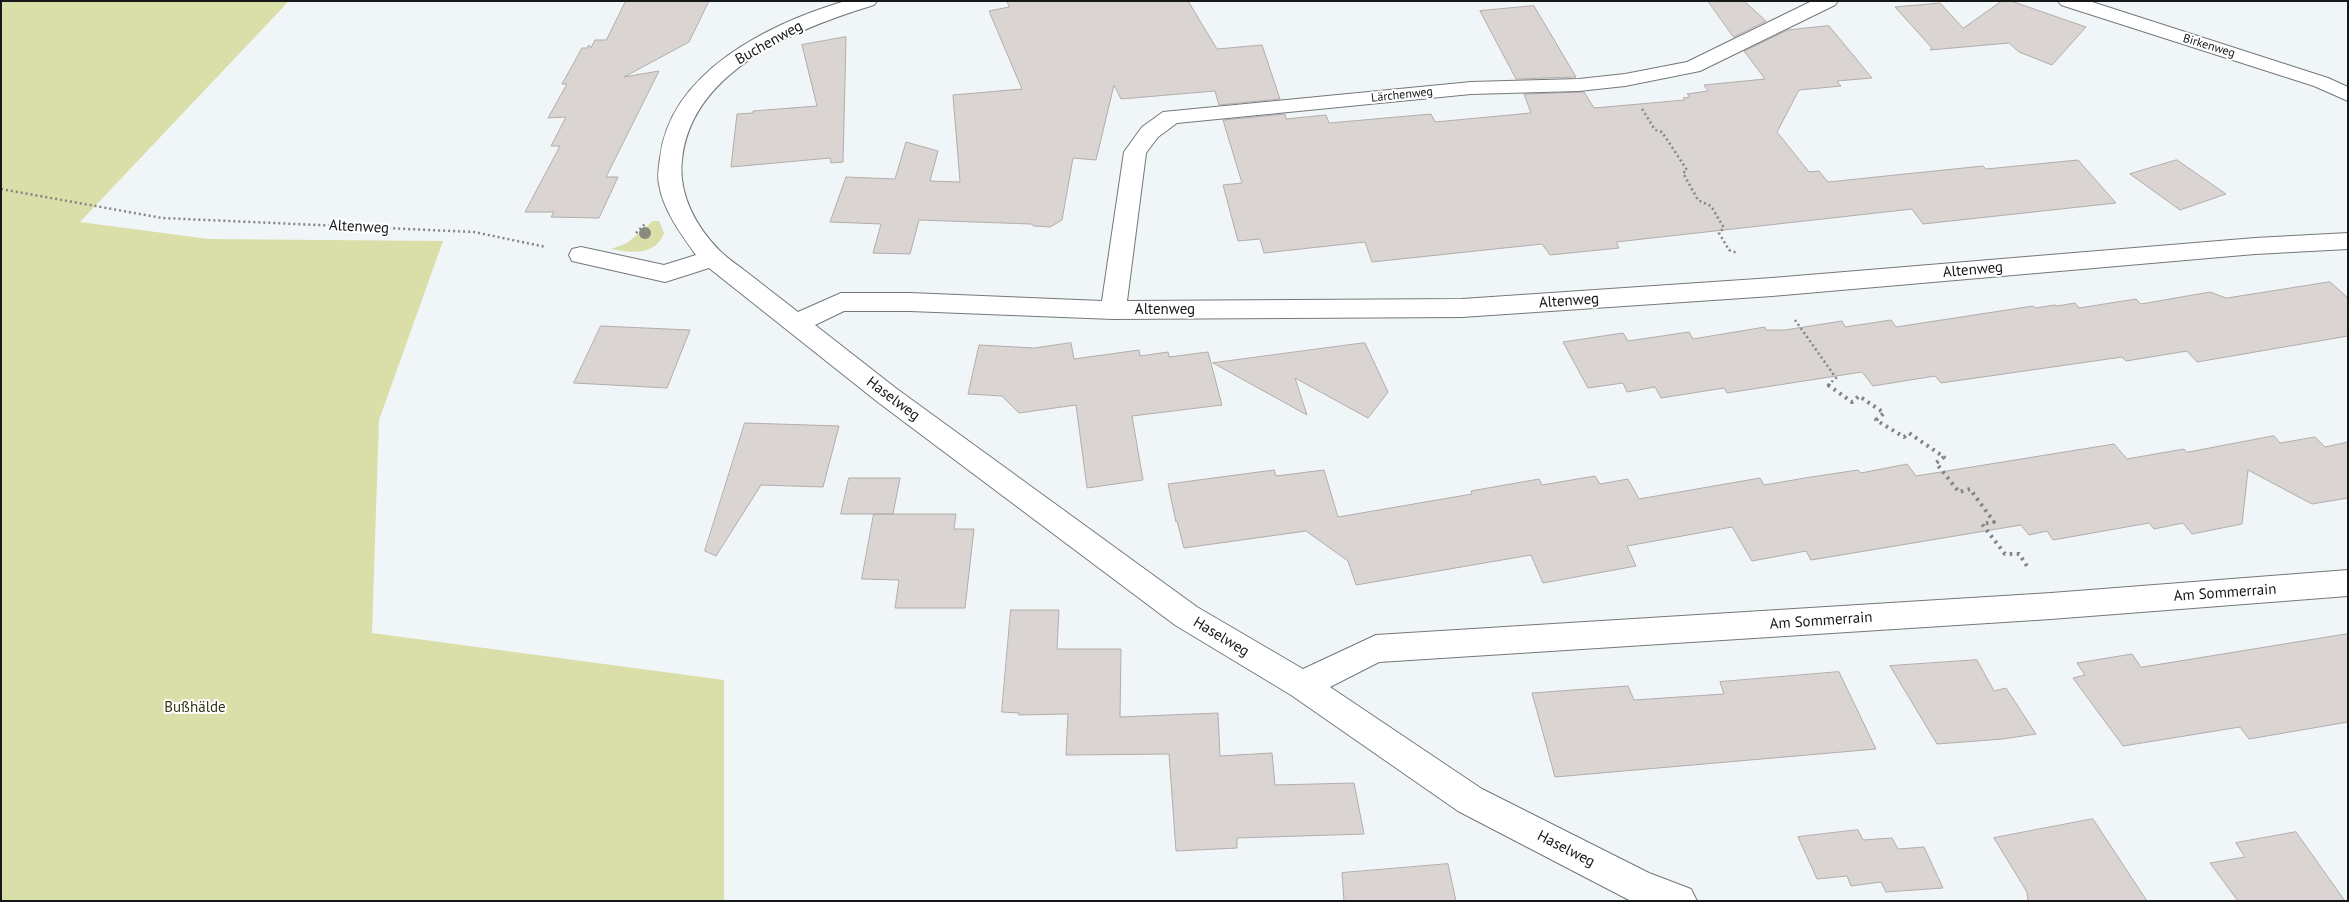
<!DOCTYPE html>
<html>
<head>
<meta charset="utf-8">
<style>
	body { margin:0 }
	#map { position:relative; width:2349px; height:902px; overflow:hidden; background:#f0f5f8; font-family:"PT Sans",sans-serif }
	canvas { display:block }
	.frame { position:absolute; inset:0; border:2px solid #161718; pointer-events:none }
</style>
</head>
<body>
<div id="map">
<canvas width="2349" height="902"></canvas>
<div class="frame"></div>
</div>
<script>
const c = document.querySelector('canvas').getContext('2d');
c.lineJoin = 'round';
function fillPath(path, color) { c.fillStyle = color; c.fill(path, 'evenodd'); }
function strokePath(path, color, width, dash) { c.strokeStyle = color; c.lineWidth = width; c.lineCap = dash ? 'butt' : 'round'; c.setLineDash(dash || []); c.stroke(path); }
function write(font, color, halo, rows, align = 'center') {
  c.font = font + ' "PT Sans",sans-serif'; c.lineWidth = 4; c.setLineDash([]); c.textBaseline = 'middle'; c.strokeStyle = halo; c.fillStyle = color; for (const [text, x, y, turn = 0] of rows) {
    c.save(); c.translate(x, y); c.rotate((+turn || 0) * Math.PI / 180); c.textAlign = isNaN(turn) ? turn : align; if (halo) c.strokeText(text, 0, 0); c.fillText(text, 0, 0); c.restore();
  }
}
fillPath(new Path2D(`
	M 1,1 L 289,1 L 80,222 L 209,239 L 443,241 L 379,420 L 372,633 L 724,680 L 724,901 L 1,901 Z
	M 653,221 L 659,221 L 664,233 C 656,256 630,253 611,249 L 627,243 Z`), '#dadfa9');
const building = new Path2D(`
	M 626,1 L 709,1 L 689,42 L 624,77 L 659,71 L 606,177 L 618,177 L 599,218 L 551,217 L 554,212 L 525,212 L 560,146 L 551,146 L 566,117 L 548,118 L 567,84 L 562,84 L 582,48 L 587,48 L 589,45 L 591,48 L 595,40 L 606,40 Z
	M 1007,1 L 1188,1 L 1217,49 L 1262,45 L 1280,99 L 1219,105 L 1215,91 L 1121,99 L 1114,85 L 1096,160 L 1073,158 L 1062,220 L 1050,227 L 1034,226 L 1031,224 L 919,220 L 910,254 L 873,253 L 881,224 L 830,222 L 846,177 L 895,179 L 906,142 L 938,151 L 930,181 L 960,182 L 953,95 L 1022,89 L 989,11 L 1009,7 Z
	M 1708,1 L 1744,1 L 1766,21 L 1734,37 Z
	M 2002,1 L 2011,1 L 2086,27 L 2052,65 L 2019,52 L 2009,43 L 1930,50 L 1932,48 L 1895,7 L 1940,3 L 1963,28 Z
	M 1534,6 L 1556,43 L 1576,77 L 1516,79 L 1480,11 Z
	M 1829,26 L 1872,78 L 1837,81 L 1841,86 L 1799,90 L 1777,132 L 1809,172 L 1819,171 L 1828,182 L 1983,166 L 1986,169 L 2078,160 L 2116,203 L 1923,224 L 1912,209 L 1616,242 L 1619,248 L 1550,255 L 1542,244 L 1372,262 L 1365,242 L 1264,253 L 1260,239 L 1238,241 L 1223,185 L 1242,183 L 1223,120 L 1285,114 L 1286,119 L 1326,115 L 1329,123 L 1431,114 L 1435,122 L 1531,113 L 1524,94 L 1584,92 L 1594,108 L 1685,100 L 1683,98 L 1690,97 L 1687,94 L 1708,91 L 1704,85 L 1765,79 L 1744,51 L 1788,30 Z
	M 846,37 L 843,162 L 831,163 L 830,158 L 731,167 L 737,114 L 753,113 L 753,111 L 817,106 L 802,45 Z
	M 2177,160 L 2226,194 L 2180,210 L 2130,174 Z
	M 2330,282 L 2348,298 L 2348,336 L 2197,362 L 2187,351 L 2126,361 L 2122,357 L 1941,383 L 1935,376 L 1873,386 L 1862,372 L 1727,393 L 1724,388 L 1661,398 L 1655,387 L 1627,392 L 1623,383 L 1588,388 L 1563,342 L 1623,333 L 1628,341 L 1689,332 L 1693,339 L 1765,327 L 1766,330 L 1785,330 L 1842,321 L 1845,327 L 1891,320 L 1896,327 L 2033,306 L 2035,308 L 2055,305 L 2057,306 L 2075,303 L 2079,308 L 2136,299 L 2141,304 L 2210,292 L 2226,298 Z
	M 601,326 L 690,330 L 667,388 L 574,383 Z
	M 1071,343 L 1074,359 L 1139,350 L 1140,356 L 1168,352 L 1169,357 L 1208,352 L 1222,405 L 1132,416 L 1143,480 L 1087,488 L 1076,405 L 1019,413 L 1002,396 L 968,394 L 979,345 L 1034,348 Z
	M 1365,343 L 1388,392 L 1368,418 L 1295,378 L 1307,415 L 1213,363 Z
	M 745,423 L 839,426 L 823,487 L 761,485 L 716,556 L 705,551 Z
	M 2274,436 L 2280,443 L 2315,437 L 2325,447 L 2348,442 L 2348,498 L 2312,504 L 2248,470 L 2242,524 L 2192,534 L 2183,523 L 2154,529 L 2149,523 L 2053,540 L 2047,531 L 2029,535 L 2021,525 L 1811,560 L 1806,551 L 1752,561 L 1732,527 L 1627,546 L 1636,566 L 1543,583 L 1531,555 L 1356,585 L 1348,561 L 1306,531 L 1184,548 L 1177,521 L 1176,522 L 1168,484 L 1274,470 L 1276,476 L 1324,470 L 1338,517 L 1472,494 L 1471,491 L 1539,479 L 1542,485 L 1595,476 L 1600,484 L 1628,479 L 1639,499 L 1760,478 L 1764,485 L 1811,477 L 1858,470 L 1861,473 L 1907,464 L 1916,476 L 2114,444 L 2127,459 L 2184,449 L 2187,452 Z
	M 849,478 L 900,478 L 893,514 L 841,514 Z
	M 874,514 L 956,514 L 954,529 L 974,529 L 965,608 L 895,608 L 899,580 L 862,579 Z
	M 1011,610 L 1059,610 L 1057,649 L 1121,649 L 1120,717 L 1218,713 L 1220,756 L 1272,753 L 1275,785 L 1354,783 L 1364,834 L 1237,838 L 1237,848 L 1176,851 L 1169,754 L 1066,755 L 1068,714 L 1019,715 L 1019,713 L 1002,712 Z
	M 2348,634 L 2348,722 L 2249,739 L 2240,727 L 2123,746 L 2073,678 L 2085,675 L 2077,663 L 2132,654 L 2141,667 Z
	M 1977,660 L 1994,691 L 2006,688 L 2036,734 L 2003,739 L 1937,744 L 1890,666 Z
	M 1839,672 L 1876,749 L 1555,777 L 1532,693 L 1628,686 L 1634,700 L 1724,694 L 1720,682 Z
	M 2093,819 L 2147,901 L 2028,901 L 2027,892 L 1994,838 Z
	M 1858,830 L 1863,840 L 1892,838 L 1898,849 L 1924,847 L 1943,888 L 1886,892 L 1881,882 L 1851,886 L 1847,876 L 1817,879 L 1798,837 Z
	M 2296,832 L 2345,901 L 2238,901 L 2210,863 L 2245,857 L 2236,843 Z
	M 1448,864 L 1456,901 L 1344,901 L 1342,873 Z`);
fillPath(building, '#dad5d3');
strokePath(building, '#b2acaa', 1);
const minor = new Path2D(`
	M 845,1 L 877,1 L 874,5 C 798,28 691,70 682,160 C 678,194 696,227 720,251 C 727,258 736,264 744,270 C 762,284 780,298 798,312 L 841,293 L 910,293 L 1102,301 L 1124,152 L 1142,127 L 1163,112 L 1471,82 L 1579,79 L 1625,74 L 1687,62 L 1812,1 L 1838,1 L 1835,5 L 1700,71 L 1625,86 L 1579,91 L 1471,94 L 1177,123 L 1158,137 L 1146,153 L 1127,301 L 1462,299 L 1772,278 L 2255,238 L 2348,233 L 2348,249 L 2255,254 L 1772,296 L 1462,317 L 1113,319 L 910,311 L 844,311 L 815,325 L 897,389 L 1197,607 L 1303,669 L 1376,635 L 2051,593 L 2348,570 L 2348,596 L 2051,619 L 1379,662 L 1330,687 L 1482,789 L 1649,873 L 1691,889 L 1697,901 L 1631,901 L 1458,811 L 1291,695 L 1175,625 L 879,403 L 709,268 L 665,282 L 572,261 L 569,255 L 572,249 L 581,247 L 664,265 L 696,255 C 681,234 663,210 659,184 C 657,175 659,167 660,158 C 670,71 771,23 845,1 Z
	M 2058,1 L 2089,1 L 2328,78 L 2348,87 L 2348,101 L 2314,86 L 2061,5 Z`);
strokePath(minor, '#74787b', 2);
strokePath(new Path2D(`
	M 1642,109 L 1655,130 L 1662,132 L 1687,170 L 1683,173 L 1698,200 L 1711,206 L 1724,228 L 1719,233 L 1729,250 L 1737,253
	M 1,189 L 162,218 L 474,232 L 546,247
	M 636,233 L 646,223
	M 1795,320 L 1836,378 L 1828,385 L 1829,386`), '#828587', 2.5, [2, 3]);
strokePath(new Path2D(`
	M 1828,385 L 1852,402 L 1859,396 L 1884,413 L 1876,420 L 1904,437 L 1909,433 L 1944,457 L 1936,463 L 1959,492 L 1970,489 L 1994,522 L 1982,524 L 2005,554 L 2019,554 L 2029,569`), '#828587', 4, [2.5, 4.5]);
fillPath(minor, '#fff');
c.fillStyle = '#898b7b';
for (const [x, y] of [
	[645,233]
]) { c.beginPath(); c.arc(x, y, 6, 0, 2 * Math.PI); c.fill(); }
write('12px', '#161718', '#fff', [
	["Birkenweg",2209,46,17],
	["Lärchenweg",1402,95,-6]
]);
write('15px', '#161718', '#fff', [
	["Buchenweg",769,43,-29],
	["Altenweg",359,227,3],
	["Altenweg",1973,270,-5],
	["Altenweg",1569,301,-4],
	["Altenweg",1165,310],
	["Haselweg",893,399,37],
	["Am Sommerrain",2225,593,-4],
	["Am Sommerrain",1821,621,-4],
	["Haselweg",1221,637,31],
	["Haselweg",1566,849,27]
]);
write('15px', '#343514', '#fff', [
	["Bußhälde",195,708]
]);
</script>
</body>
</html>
